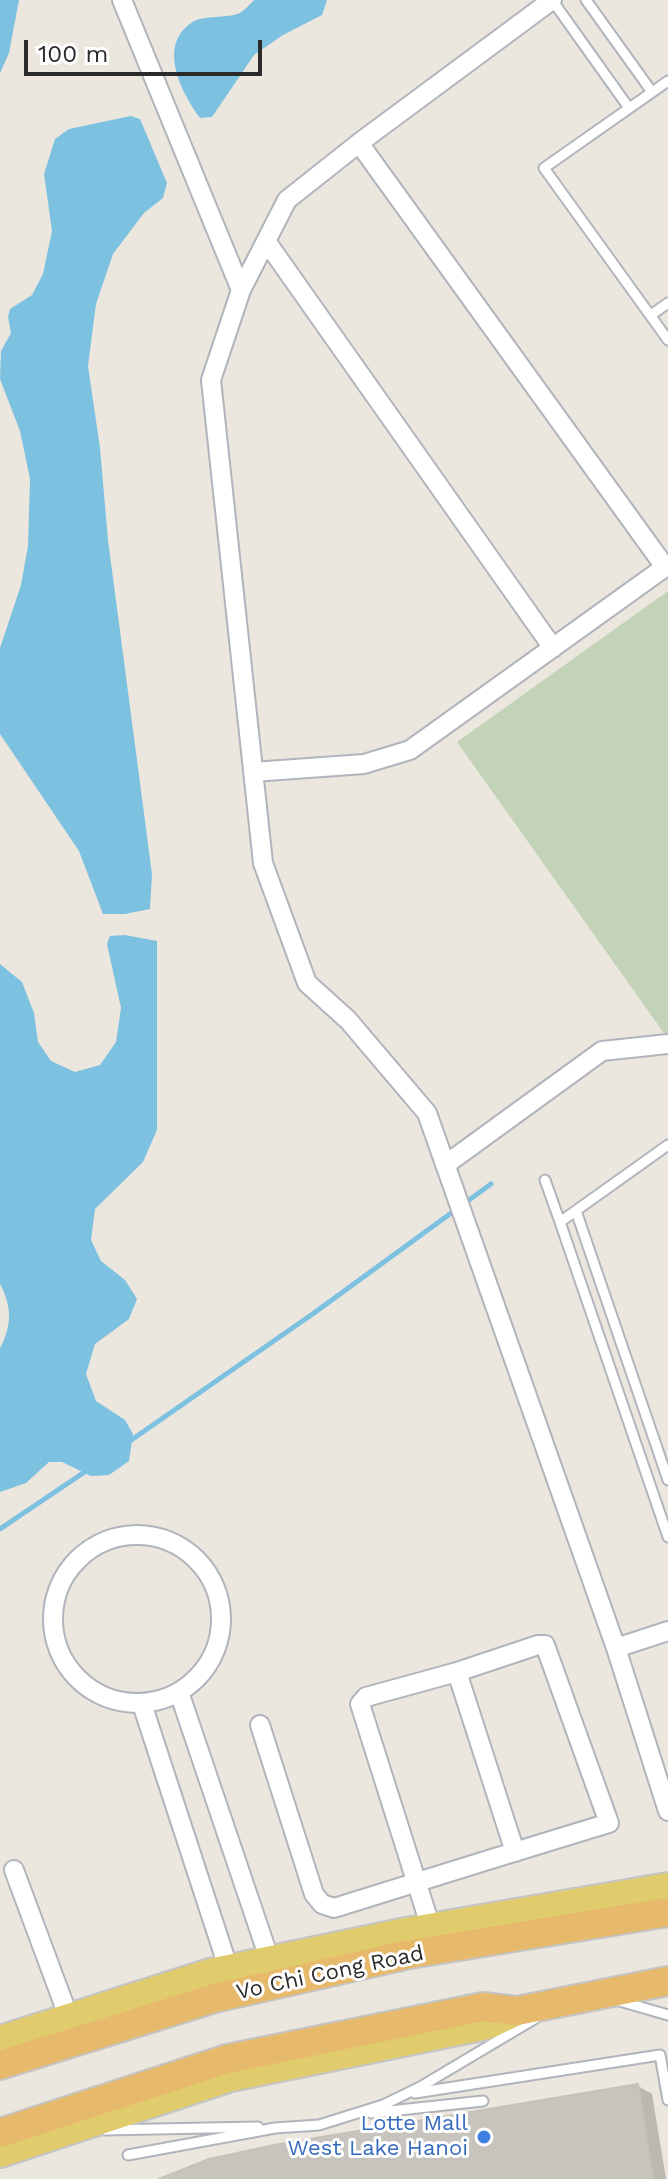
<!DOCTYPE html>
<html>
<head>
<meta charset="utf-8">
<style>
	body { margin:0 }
	#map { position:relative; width:668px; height:2179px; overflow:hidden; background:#ebe6de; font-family:"Work Sans",sans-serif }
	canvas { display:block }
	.scale { position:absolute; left:24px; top:40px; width:238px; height:36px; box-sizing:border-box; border:4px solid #2b2b2b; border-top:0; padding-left:10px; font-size:24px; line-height:28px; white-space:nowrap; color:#2b2b2b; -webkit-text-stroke:6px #fff; paint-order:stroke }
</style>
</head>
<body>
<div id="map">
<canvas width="668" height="2179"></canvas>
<div class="scale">100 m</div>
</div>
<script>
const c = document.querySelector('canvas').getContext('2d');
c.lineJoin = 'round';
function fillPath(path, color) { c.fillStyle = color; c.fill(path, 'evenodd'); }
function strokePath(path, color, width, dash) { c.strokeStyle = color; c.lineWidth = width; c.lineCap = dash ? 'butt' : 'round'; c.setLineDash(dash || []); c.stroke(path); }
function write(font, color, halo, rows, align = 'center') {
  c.font = font + ' "Work Sans",sans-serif'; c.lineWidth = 6; c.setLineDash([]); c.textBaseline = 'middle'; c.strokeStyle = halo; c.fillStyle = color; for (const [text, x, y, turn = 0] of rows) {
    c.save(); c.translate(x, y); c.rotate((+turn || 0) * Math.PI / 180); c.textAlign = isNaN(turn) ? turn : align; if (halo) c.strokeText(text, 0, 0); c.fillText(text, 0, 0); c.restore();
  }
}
fillPath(new Path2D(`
	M 668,591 L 668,1034 L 666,1036 L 457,742 Z`), '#c3d3b8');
fillPath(new Path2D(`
	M 0,0 L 19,0 L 9,53 L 0,73 Z
	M 254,0 L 327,0 L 322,15 L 283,35 L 254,55 L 212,117 L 200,118 C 182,93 157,47 191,23 C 204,14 226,19 240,13 C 245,10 250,4 254,0 Z
	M 131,116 L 140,119 L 167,183 L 163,198 L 144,213 L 113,254 L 96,304 L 88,366 L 100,448 L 108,540 L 152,874 L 150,909 L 125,914 L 103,914 L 79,851 L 0,734 L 0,648 L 21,585 L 28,546 L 30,479 L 20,431 L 0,379 L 1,351 L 11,333 L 8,317 L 10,309 L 32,295 L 43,274 L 52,231 L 44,174 L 55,139 L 69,129 Z
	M 125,935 L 157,941 L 157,1130 L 143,1162 L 95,1209 L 91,1240 L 101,1261 L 125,1280 L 137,1299 L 129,1319 L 95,1344 L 86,1374 L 96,1401 L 125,1420 L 133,1434 L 129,1461 L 109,1475 L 91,1476 L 62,1462 L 49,1462 L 26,1483 L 0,1492 L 0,1348 C 12,1326 12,1306 0,1284 L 0,964 L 22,982 L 34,1013 L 38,1042 L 51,1061 L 75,1072 L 100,1065 L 116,1042 L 121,1008 L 107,944 L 110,936 Z`), '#7dc1e1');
fillPath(new Path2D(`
	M 638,2086 L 652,2094 L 666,2179 L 160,2179 Z`), '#0003');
strokePath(new Path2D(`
	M 127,1443 L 314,1313 L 491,1184
	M 0,1529 L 89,1469`), '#7dc1e1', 5);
const building = new Path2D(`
	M 638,2084 L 653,2179 L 159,2179 L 209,2159 L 274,2145 Z`);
fillPath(building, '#c7c4bd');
strokePath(building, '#c6c2b8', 2);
const service = new Path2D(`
	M 552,0 L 629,108
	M 586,0 L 652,92
	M 668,81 L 544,168 L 668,340
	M 651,315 L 668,303
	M 545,1180 L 560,1222 L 668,1145
	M 576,1211 L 668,1480
	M 560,1222 L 668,1537
	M 616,2000 L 668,2015
	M 415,2093 L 660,2055 L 668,2100
	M 371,2113 L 483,2101
	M 105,2130 L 258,2127
	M 128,2155 L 275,2128 L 319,2125 L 383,2105 L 420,2087 L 536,2018`);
const minor = new Path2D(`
	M 122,0 L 241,290
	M 552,0 L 359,143 L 287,200 L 241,290 L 211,380 L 263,863 L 307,983 L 348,1020 L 427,1113 L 616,1648 L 668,1811
	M 359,143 L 665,567
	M 266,241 L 553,648
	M 253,772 L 364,764 L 410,750 L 668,565
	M 445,1165 L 602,1051 L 668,1044
	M53 1619a84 84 0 1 1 168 0a84 84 0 1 1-168 0Z
	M 616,1648 L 668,1631
	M 457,1672 L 515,1852
	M 179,1692 L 270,1961
	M 142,1704 L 229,1970
	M 260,1725 L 314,1894 L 322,1904 L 334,1908 C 426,1879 517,1851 609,1823 L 545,1645 L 538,1645 L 457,1672 L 366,1697 L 360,1704 L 431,1928
	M 14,1870 L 69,2018`);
const primary = new Path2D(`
	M 0,2040 L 210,1973 L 406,1932 L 668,1887
	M 0,2153 L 231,2077 L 487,2025 L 517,2011`);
const trunk = new Path2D(`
	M 0,2065 L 215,1998 L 410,1954 L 668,1912
	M 0,2133 L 227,2059 L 483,2007 L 517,2011 L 668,1981`);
strokePath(service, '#b2b4bd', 13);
strokePath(minor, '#b2b4bd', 22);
strokePath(primary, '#c4c4c4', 32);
strokePath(trunk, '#c4c4c4', 32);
strokePath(service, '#fff', 9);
strokePath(minor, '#fff', 18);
strokePath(primary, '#e1cc6d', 28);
strokePath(trunk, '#e6ba6a', 28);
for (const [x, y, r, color] of [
	[484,2137,8,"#3f7fe0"]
]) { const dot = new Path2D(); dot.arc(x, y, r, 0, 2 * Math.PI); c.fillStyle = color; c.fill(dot); strokePath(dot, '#fff', 3); }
write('22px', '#2b2b2b', '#fff', [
	["Vo Chi Cong Road",330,1973,-12]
]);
write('22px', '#366cbe', '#fff', [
	["Lotte Mall",468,2124],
	["West Lake Hanoi",468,2149]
], 'right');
</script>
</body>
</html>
